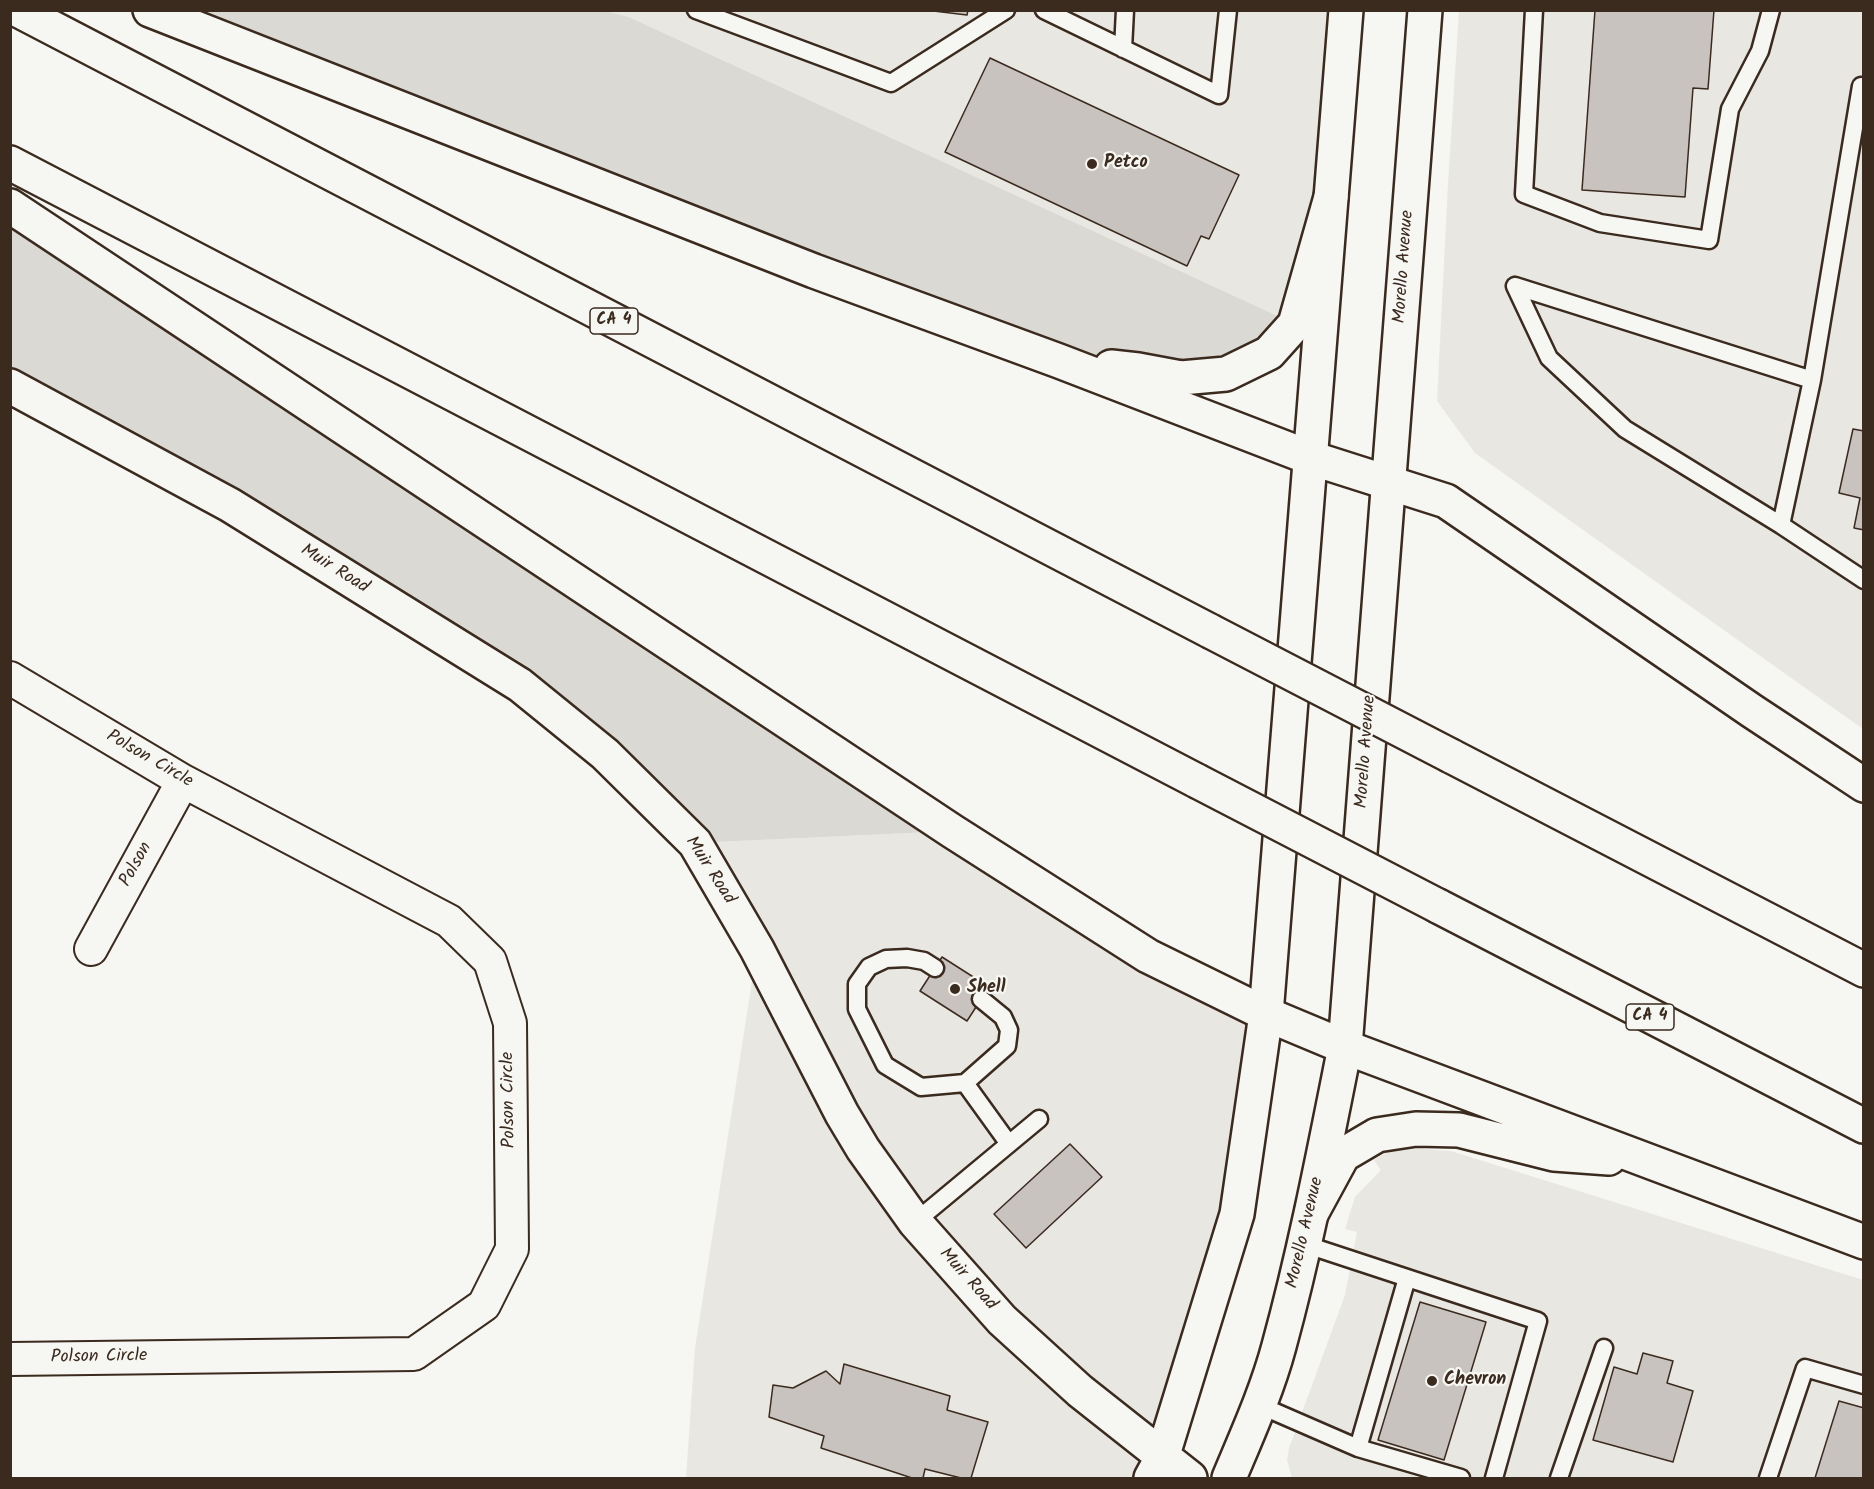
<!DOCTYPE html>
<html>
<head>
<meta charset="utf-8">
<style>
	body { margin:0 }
	#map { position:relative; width:1874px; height:1489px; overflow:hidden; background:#f6f6f2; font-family:Kalam,sans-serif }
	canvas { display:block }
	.frame { position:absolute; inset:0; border:12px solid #3b2a1e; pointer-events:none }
</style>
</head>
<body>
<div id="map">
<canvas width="1874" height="1489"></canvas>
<div class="frame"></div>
</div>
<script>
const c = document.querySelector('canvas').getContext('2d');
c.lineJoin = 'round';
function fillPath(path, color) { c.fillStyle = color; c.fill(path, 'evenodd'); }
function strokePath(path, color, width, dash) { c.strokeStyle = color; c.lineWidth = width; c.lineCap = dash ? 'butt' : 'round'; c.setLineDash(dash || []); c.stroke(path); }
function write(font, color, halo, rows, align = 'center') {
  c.font = font + ' Kalam,sans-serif'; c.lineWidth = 4.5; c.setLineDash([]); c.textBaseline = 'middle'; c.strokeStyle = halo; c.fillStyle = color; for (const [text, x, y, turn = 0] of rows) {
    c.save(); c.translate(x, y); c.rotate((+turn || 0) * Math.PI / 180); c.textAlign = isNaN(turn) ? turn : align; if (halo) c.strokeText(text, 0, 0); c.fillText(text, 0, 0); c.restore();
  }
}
fillPath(new Path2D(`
	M 606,11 L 1346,11 L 1295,324 L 629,17 Z
	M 1459,11 L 1863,11 L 1863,729 L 1475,453 L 1437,401 L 1448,184 Z
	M 952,831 L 1266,1014 L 1237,1214 L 1151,1478 L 686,1478 L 695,1348 L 757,949 L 695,843 Z
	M 1396,1147 L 1451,1151 L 1863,1280 L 1863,1478 L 1292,1478 L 1287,1460 L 1289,1448 L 1345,1295 L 1357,1232 L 1345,1229 L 1355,1197 L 1381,1170 L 1374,1160 Z`), '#e8e7e2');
fillPath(new Path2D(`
	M 150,11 L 606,11 L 629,17 L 1295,324 L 1226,374 L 1059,361 Z
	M 10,206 L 952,831 L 695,843 L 605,754 L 11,386 Z`), '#dad9d3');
const building = new Path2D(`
	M 925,10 L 968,10 L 967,15 Z
	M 1595,10 L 1714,10 L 1708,89 L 1693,88 L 1685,197 L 1582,190 Z
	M 990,58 L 1239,175 L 1209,239 L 1201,236 L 1187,266 L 945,152 Z
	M 1853,429 L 1864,431 L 1864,530 L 1854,528 L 1860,498 L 1839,493 Z
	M 942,957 L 989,987 L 967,1021 L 920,991 Z
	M 1070,1144 L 1102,1177 L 1026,1248 L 994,1214 Z
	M 1420,1302 L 1486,1322 L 1444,1460 L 1378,1440 Z
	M 1643,1353 L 1673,1361 L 1667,1383 L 1693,1391 L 1673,1462 L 1593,1440 L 1614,1367 L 1637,1374 Z
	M 844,1364 L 950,1396 L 947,1410 L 988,1422 L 971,1478 L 961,1478 L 925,1469 L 923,1478 L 912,1478 L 821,1448 L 824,1436 L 769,1417 L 773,1385 L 793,1388 L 826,1371 L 840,1384 Z
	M 1839,1401 L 1864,1408 L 1864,1478 L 1815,1478 Z`);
fillPath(building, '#c8c3be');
strokePath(building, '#3b2a1e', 1.5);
const service = new Path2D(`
	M 696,10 L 891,83 L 1006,10
	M 1044,10 L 1219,95 L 1228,10
	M 1534,10 L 1524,194 L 1600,223 L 1709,240 L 1730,109 L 1760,51 L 1771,10
	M 1123,49 L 1125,10
	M 1515,286 L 1549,358 L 1625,429 L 1781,525 L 1864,580
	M 1515,286 L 1812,380
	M 1781,525 L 1812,380 L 1861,86 L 1864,87
	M 935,968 L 924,961 L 907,958 L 886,959 L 869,967 L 857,984 L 857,1009 L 885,1065 L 921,1087 L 965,1083 L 1007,1046 L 1009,1030 L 1003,1017 L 981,999
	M 965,1083 L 1009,1144
	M 915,1222 L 1039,1119
	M 1304,1244 L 1538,1321 L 1494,1478
	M 1259,1405 L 1358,1448 L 1461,1478
	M 1358,1448 L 1407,1278
	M 1559,1478 L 1604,1348
	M 1768,1478 L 1805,1368 L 1864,1385`);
const minor = new Path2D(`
	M 10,678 L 183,781 L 449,921 L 490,961 L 510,1023 L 512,1249 L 484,1305 L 414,1354 L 10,1359
	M 91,949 L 183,781`);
const tertiary = new Path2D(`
	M 10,386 L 230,505 L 520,685 L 605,754 L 695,843 L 757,949 L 842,1114 L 863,1149 L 915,1222 L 1002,1320 L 1080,1391 L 1190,1478
	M 1151,1478 L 1162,1458 L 1237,1214 L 1266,1014 L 1346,10
	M 1229,1478 C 1247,1435 1267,1391 1279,1346 C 1306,1247 1325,1147 1345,1047 L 1425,10`);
const motorway = new Path2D(`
	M 18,10 L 1210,631
	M 150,10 L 814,271 L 1059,361 L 1311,458 L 1446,501 L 1752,711 L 1864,785
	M 10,163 L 1197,781
	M 10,206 L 952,831 L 1148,956 L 1266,1014 L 1345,1047 L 1864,1242
	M 1111,367 L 1138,370 L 1181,378 L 1226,374 L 1269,353 L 1295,324 L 1331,197
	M 1451,756 L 1864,970
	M 1438,906 L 1864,1126
	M 1312,1212 L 1343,1155 L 1377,1135 L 1416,1129 L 1459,1130 L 1554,1154 L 1609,1158`);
strokePath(service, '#3b2a1e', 21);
strokePath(minor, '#3b2a1e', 36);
strokePath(tertiary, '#3b2a1e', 38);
strokePath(motorway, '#3b2a1e', 38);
strokePath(service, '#f6f6f2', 16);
strokePath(minor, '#f6f6f2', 32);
strokePath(tertiary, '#f6f6f2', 33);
strokePath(motorway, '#f6f6f2', 33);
const motorwayBridge = new Path2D(`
	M 1210,631 L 1451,756
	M 1197,781 L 1438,906`);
strokePath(motorwayBridge, '#3b2a1e', 38, []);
strokePath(motorwayBridge, '#f6f6f2', 33);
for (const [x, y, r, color] of [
	[1092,164,6,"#3b2a1e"],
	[955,989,6,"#3b2a1e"],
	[1432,1381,6,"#3b2a1e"]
]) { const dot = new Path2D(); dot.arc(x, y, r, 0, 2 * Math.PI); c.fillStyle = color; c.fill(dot); strokePath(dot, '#f6f6f2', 2); }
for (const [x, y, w] of [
	[614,321,48],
	[1650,1017,48]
]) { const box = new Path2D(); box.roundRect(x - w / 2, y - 13, w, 26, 4.5); c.fillStyle = '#f6f6f2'; c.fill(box); strokePath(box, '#3b2a1e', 1.5); }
write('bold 16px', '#3b2a1e', null, [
	["CA 4",614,321],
	["CA 4",1650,1017]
]);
write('bold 18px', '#3b2a1e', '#f6f6f2', [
	["Petco",1104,164],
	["Shell",967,989],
	["Chevron",1444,1381]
], 'left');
write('18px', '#3b2a1e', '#f6f6f2', [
	["Morello Avenue",1405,267,-86],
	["Muir Road",334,570,32],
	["Morello Avenue",1367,752,-86],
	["Polson Circle",149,760,30],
	["Polson",137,865,-61],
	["Muir Road",709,871,57],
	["Polson Circle",510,1100,-91],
	["Morello Avenue",1306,1233,-77],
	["Muir Road",967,1280,48],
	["Polson Circle",99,1358,-1]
]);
</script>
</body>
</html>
